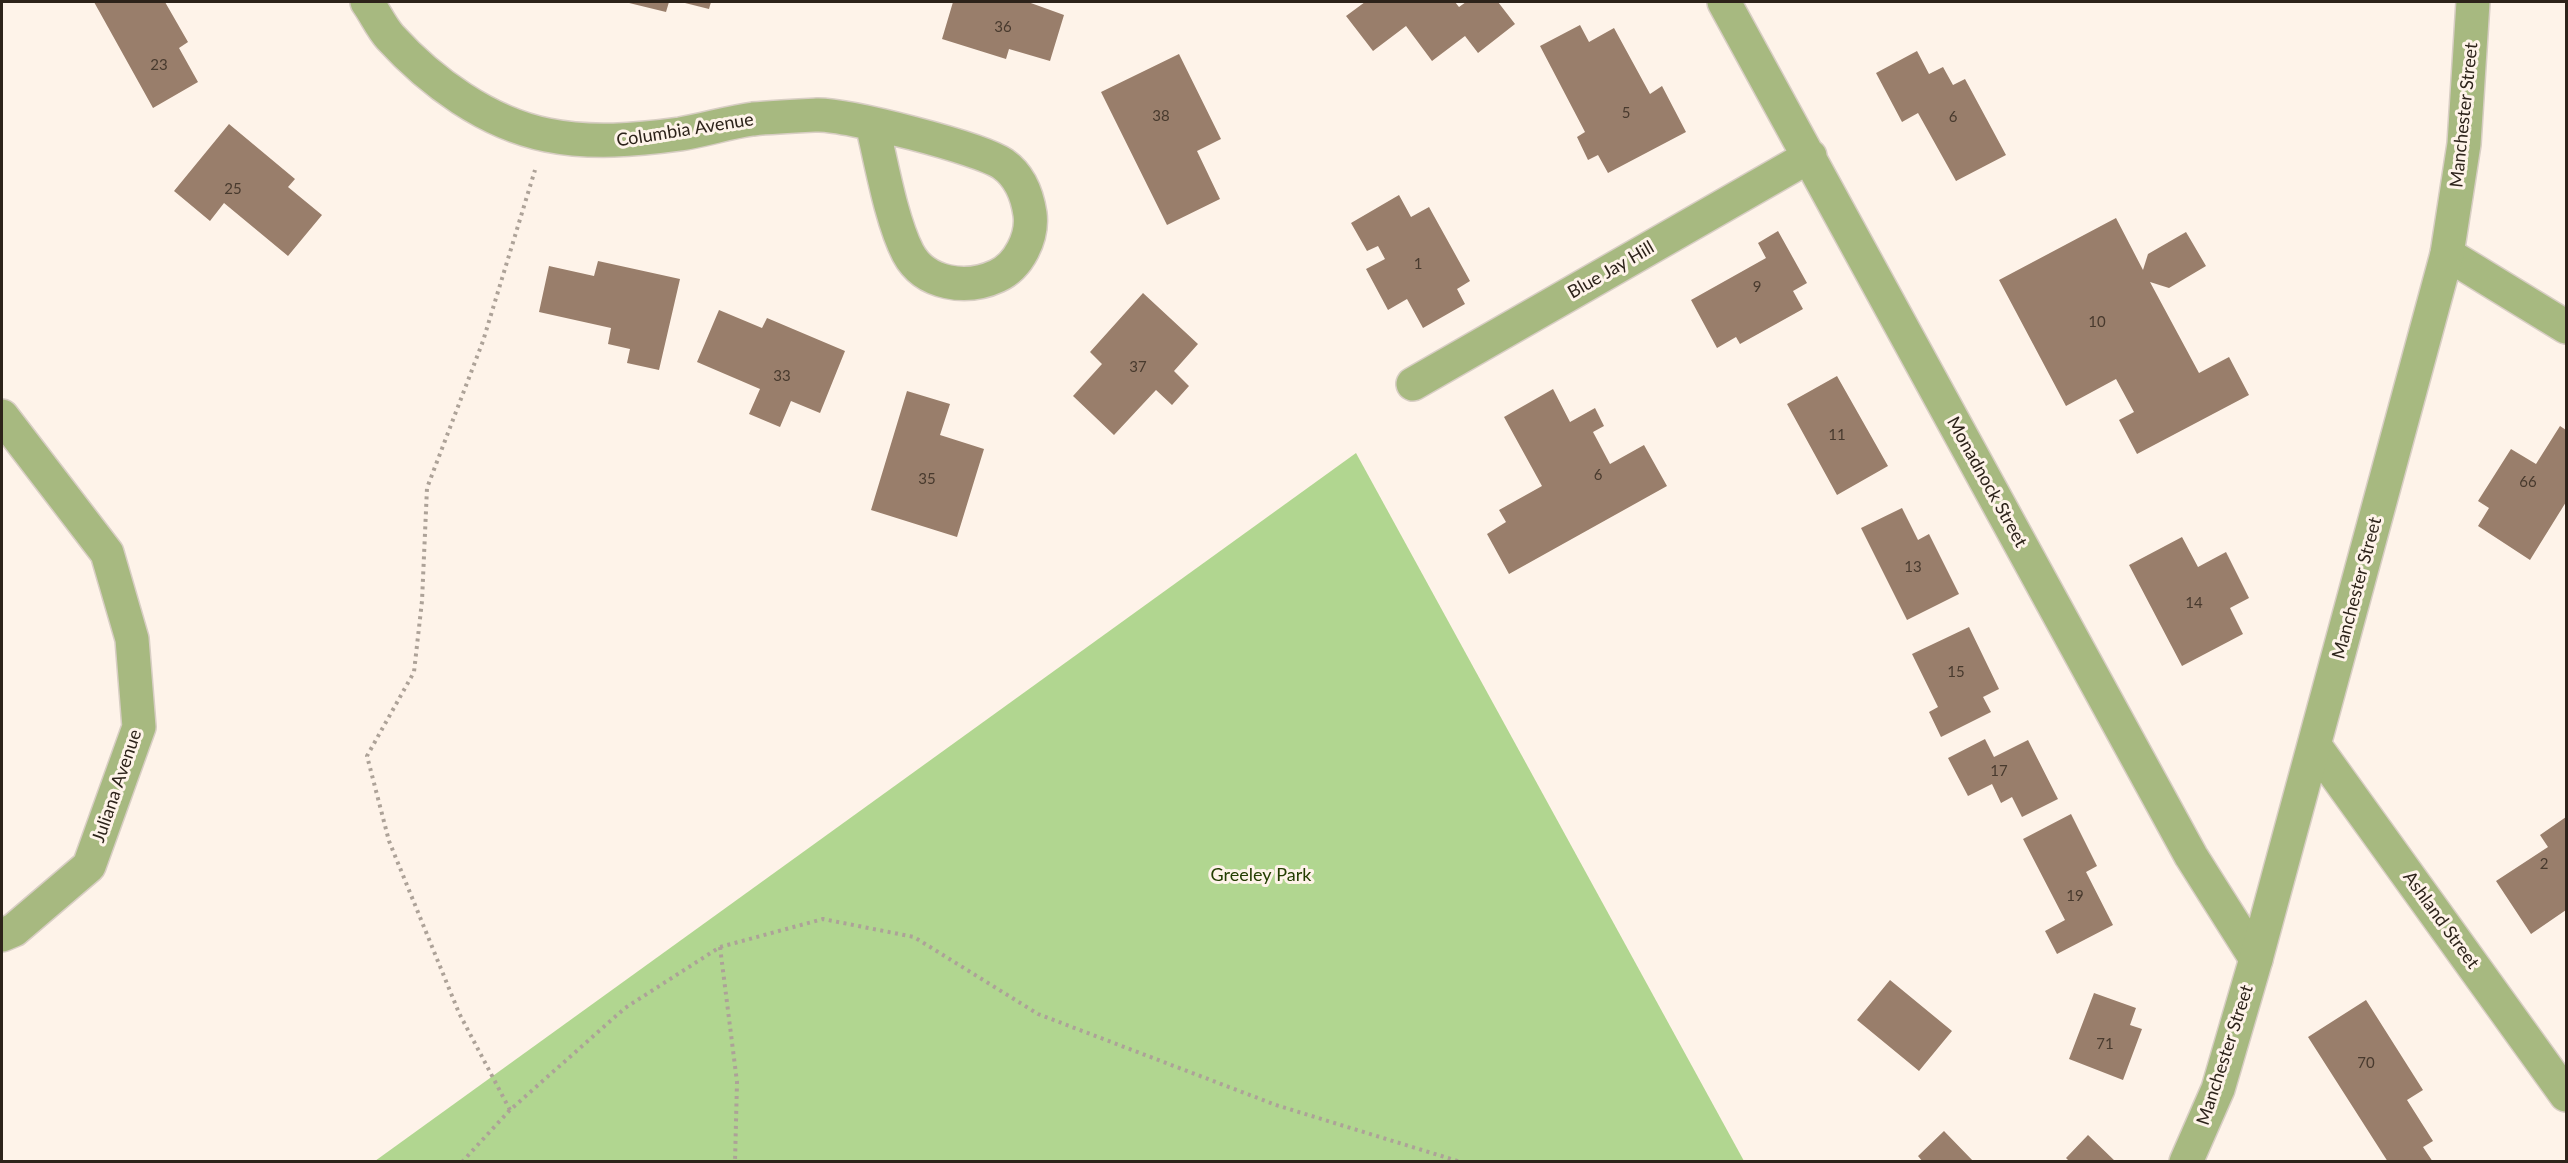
<!DOCTYPE html>
<html>
<head>
<meta charset="utf-8">
<style>
	body { margin:0 }
	#map { position:relative; width:2568px; height:1163px; overflow:hidden; background:#fef3e9; font-family:Lato,sans-serif }
	canvas { display:block }
	.frame { position:absolute; inset:0; border:3px solid #2d231a; pointer-events:none }
</style>
</head>
<body>
<div id="map">
<canvas width="2568" height="1163"></canvas>
<div class="frame"></div>
</div>
<script>
const c = document.querySelector('canvas').getContext('2d');
c.lineJoin = 'round';
function fillPath(path, color) { c.fillStyle = color; c.fill(path, 'evenodd'); }
function strokePath(path, color, width, dash) { c.strokeStyle = color; c.lineWidth = width; c.lineCap = dash ? 'butt' : 'round'; c.setLineDash(dash || []); c.stroke(path); }
function write(font, color, halo, rows, align = 'center') {
  c.font = font + ' Lato,sans-serif'; c.lineWidth = 6; c.setLineDash([]); c.textBaseline = 'middle'; c.strokeStyle = halo; c.fillStyle = color; for (const [text, x, y, turn = 0] of rows) {
    c.save(); c.translate(x, y); c.rotate((+turn || 0) * Math.PI / 180); c.textAlign = isNaN(turn) ? turn : align; if (halo) c.strokeText(text, 0, 0); c.fillText(text, 0, 0); c.restore();
  }
}
fillPath(new Path2D(`
	M 1356,453 L 1744,1161 L 375,1161 Z`), '#b1d690');
fillPath(new Path2D(`
	M 94,2 L 165,2 L 188,42 L 179,48 L 198,82 L 153,108 Z
	M 625,2 L 669,2 L 666,12 Z
	M 681,2 L 711,2 L 709,9 Z
	M 953,2 L 1028,2 L 1064,15 L 1050,61 L 1009,49 L 1006,59 L 942,39 Z
	M 1365,2 L 1455,2 L 1459,7 L 1466,2 L 1498,2 L 1515,24 L 1478,53 L 1465,36 L 1432,61 L 1406,26 L 1373,51 L 1346,16 Z
	M 1580,25 L 1589,42 L 1614,28 L 1650,94 L 1662,86 L 1686,132 L 1608,173 L 1598,155 L 1588,160 L 1577,137 L 1585,132 L 1540,46 Z
	M 1917,51 L 1929,74 L 1943,67 L 1953,85 L 1965,79 L 2006,155 L 1956,181 L 1918,113 L 1902,122 L 1876,73 Z
	M 1179,54 L 1221,139 L 1197,151 L 1220,199 L 1167,225 L 1101,92 Z
	M 229,124 L 295,179 L 288,187 L 322,215 L 288,256 L 224,203 L 210,221 L 174,191 Z
	M 1399,195 L 1411,217 L 1429,207 L 1470,281 L 1457,289 L 1465,304 L 1423,328 L 1407,299 L 1388,310 L 1366,269 L 1385,259 L 1378,246 L 1367,251 L 1351,223 Z
	M 2116,218 L 2143,270 L 2148,254 L 2186,232 L 2206,266 L 2169,288 L 2150,282 L 2199,373 L 2229,357 L 2249,395 L 2137,454 L 2119,420 L 2134,412 L 2116,379 L 2066,406 L 1999,280 Z
	M 1778,231 L 1807,283 L 1793,291 L 1803,309 L 1740,344 L 1736,337 L 1717,348 L 1691,300 L 1766,258 L 1758,243 Z
	M 598,261 L 680,279 L 659,370 L 627,363 L 630,349 L 608,344 L 611,328 L 539,312 L 549,266 L 594,276 Z
	M 1143,293 L 1198,344 L 1174,371 L 1189,386 L 1172,405 L 1156,390 L 1114,435 L 1073,396 L 1102,364 L 1090,352 Z
	M 719,310 L 762,328 L 767,318 L 845,351 L 820,413 L 791,401 L 780,427 L 749,414 L 760,389 L 697,362 Z
	M 1837,376 L 1888,466 L 1837,495 L 1787,404 Z
	M 1553,389 L 1570,422 L 1595,408 L 1604,426 L 1593,432 L 1610,464 L 1644,445 L 1667,486 L 1509,574 L 1487,534 L 1506,522 L 1499,510 L 1542,486 L 1504,417 Z
	M 907,391 L 950,404 L 940,435 L 984,449 L 957,537 L 871,510 Z
	M 2560,426 L 2566,430 L 2566,502 L 2530,560 L 2478,526 L 2489,508 L 2478,501 L 2511,449 L 2536,464 Z
	M 1902,508 L 1918,540 L 1929,534 L 1959,594 L 1907,620 L 1861,528 Z
	M 2182,537 L 2198,567 L 2226,552 L 2249,598 L 2230,608 L 2243,634 L 2182,666 L 2129,565 Z
	M 1969,627 L 1999,689 L 1983,697 L 1991,712 L 1941,737 L 1929,712 L 1938,707 L 1912,654 Z
	M 1985,739 L 1994,757 L 2028,740 L 2058,799 L 2022,817 L 2012,797 L 2001,803 L 1992,784 L 1968,796 L 1948,758 Z
	M 2071,814 L 2097,866 L 2086,872 L 2113,925 L 2057,954 L 2045,931 L 2065,920 L 2023,839 Z
	M 2566,817 L 2566,910 L 2531,934 L 2496,881 L 2548,847 L 2540,835 Z
	M 1890,980 L 1952,1031 L 1919,1071 L 1857,1020 Z
	M 2094,993 L 2136,1008 L 2130,1025 L 2142,1029 L 2123,1080 L 2069,1059 Z
	M 2366,1000 L 2423,1090 L 2407,1100 L 2433,1141 L 2423,1147 L 2433,1162 L 2388,1162 L 2308,1037 Z
	M 1944,1131 L 1974,1162 L 1923,1162 L 1918,1156 Z
	M 2088,1135 L 2116,1162 L 2070,1162 L 2066,1158 Z`), '#997e6b');
const minor = new Path2D(`
	M 367,2 C 375,13 381,27 390,37 C 431,82 487,123 547,135 C 591,144 636,140 680,134 C 705,130 729,122 753,119 C 774,117 796,116 817,115 C 846,114 980,148 1003,164 C 1020,176 1027,194 1030,214 C 1033,237 1019,266 997,276 C 967,290 925,285 908,253 C 891,220 881,161 872,124
	M 1724,2 L 2191,856 L 2256,959
	M 2447,254 L 2566,327
	M 1413,384 L 1810,156
	M 2,416 L 107,553 L 132,639 L 139,727 L 89,866 L 14,930 L 2,935
	M 2315,746 L 2566,1095`);
const tertiary = new Path2D(`
	M 2186,1162 L 2218,1089 L 2256,959 L 2447,254 L 2464,144 L 2473,2`);
strokePath(minor, '#d8cec4', 36);
strokePath(tertiary, '#d8cec4', 36);
strokePath(new Path2D(`
	M 720,947 L 737,1082 L 735,1162
	M 510,1110 L 459,1013 L 389,841 L 367,756 L 414,672 L 422,601 L 427,488 L 483,341 L 535,170
	M 462,1162 L 510,1110 L 625,1008 L 720,947 L 823,919 L 914,937 L 1038,1014 L 1276,1105 L 1461,1162`), '#ada298', 4, [3, 4.5]);
strokePath(minor, '#a7b980', 33);
strokePath(tertiary, '#a7b980', 33);
write('15px', '#483a2e', null, [
	["36",1003,27],
	["23",159,65],
	["5",1626,113],
	["38",1161,116],
	["6",1953,117],
	["25",233,189],
	["1",1418,264],
	["9",1757,287],
	["10",2097,322],
	["37",1138,367],
	["33",782,376],
	["11",1837,435],
	["6",1598,475],
	["35",927,479],
	["66",2528,482],
	["13",1913,567],
	["14",2194,603],
	["15",1956,672],
	["17",1999,771],
	["2",2544,864],
	["19",2075,896],
	["71",2105,1044],
	["70",2366,1063]
]);
write('18px', '#2d231a', '#fef3e9', [
	["Manchester Street",2464,115,-84],
	["Columbia Avenue",685,130,-9],
	["Blue Jay Hill",1611,270,-30],
	["Monadnock Street",1987,482,61],
	["Manchester Street",2357,588,-75],
	["Juliana Avenue",117,786,-71],
	["Ashland Street",2441,920,54],
	["Manchester Street",2225,1055,-72]
]);
write('18px', '#243e02', '#fef3e9', [
	["Greeley Park",1261,875]
]);
</script>
</body>
</html>
